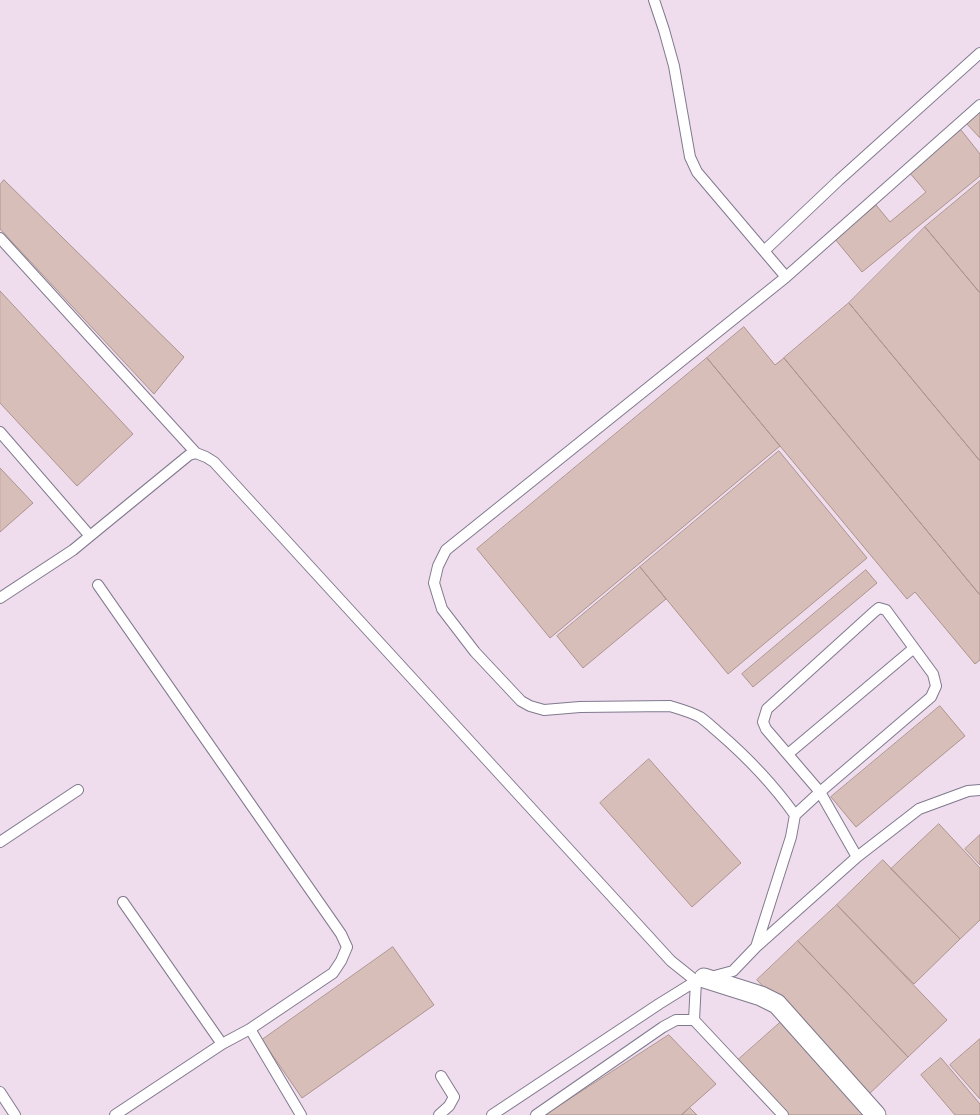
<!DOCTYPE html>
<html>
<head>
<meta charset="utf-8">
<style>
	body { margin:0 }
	canvas { display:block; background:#f0eafc }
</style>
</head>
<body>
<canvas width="980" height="1115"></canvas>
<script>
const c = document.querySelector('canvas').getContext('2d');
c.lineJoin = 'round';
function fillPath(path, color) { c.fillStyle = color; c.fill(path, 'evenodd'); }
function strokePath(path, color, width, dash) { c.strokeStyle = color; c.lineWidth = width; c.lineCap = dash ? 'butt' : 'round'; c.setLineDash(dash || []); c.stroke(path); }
fillPath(new Path2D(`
	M 0,0 L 980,0 L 980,1115 L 0,1115 Z`), '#efddee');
const building = new Path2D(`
	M 980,112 L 980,138 L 966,123 Z
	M 961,130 L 980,154 L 980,176 L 862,272 L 835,239 L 876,205 L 890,222 L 926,192 L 909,172 Z
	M 4,180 L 184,357 L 154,394 L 0,229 L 0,185 Z
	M 980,181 L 980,293 L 925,227 Z
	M 925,227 L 980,293 L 980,461 L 849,303 Z
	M 0,291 L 133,434 L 77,486 L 0,403 Z
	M 849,303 L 980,461 L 980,595 L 784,358 Z
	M 744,327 L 775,365 L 784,358 L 980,595 L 980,660 L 975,664 L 915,592 L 907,599 L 707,358 Z
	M 707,358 L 780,446 L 550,638 L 477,549 Z
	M 779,451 L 867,558 L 728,674 L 640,567 Z
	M 0,468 L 33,503 L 0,532 Z
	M 640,567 L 666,599 L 583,668 L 557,636 Z
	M 866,570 L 877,583 L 753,687 L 742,674 Z
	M 940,706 L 965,736 L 856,827 L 831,797 Z
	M 649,759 L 741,863 L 692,907 L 600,803 Z
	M 939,824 L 980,868 L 980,920 L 960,939 L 891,869 Z
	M 980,835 L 980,865 L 965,849 Z
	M 883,860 L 960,939 L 914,984 L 837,905 Z
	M 837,905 L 947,1020 L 908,1057 L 798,941 Z
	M 798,941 L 908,1057 L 867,1096 L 757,980 Z
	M 393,947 L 434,1005 L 302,1098 L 262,1040 Z
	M 782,1021 L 866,1115 L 787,1115 L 738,1060 Z
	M 669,1035 L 716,1084 L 681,1115 L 545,1115 Z
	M 980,1039 L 980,1099 L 950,1065 Z
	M 941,1058 L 980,1104 L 980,1115 L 955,1115 L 921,1075 Z
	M 690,1108 L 697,1115 L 682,1115 Z`);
fillPath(building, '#d8beb8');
strokePath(building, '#ad948f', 1);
const lane = new Path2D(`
	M 654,0 L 664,30 L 674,66 L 690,157 L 697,172 L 786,277
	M 0,238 L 196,453
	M 764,251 L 839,180 L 980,53
	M 0,432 L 90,536 L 189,455 L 196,453 L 206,457 L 214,462 L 671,961 L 696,981 L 694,1020 L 783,1115
	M 98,585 L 341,934 L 347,947 L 341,961 L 333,973 L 250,1029 L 222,1044 L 115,1115
	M 0,598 L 73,550 L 90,536
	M 788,754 L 914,648
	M 795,815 L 820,792 L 931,697 L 936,686 L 933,674 L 886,610 L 879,608 L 874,612 L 767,709 L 763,722 L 766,729 L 820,792 L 857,857
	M 0,842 L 78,790
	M 123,902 L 222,1044
	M 756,947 L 791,837 L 795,815 C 773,784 747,757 718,732 C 712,727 706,721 700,717 C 691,712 680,709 670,706 L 580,707 L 544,710 L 530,706 L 521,701 L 475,652 L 442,609 L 434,583 L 438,566 L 446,550 L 786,277 L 980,105
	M 250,1029 L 301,1115
	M 0,1092 L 15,1115
	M 439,1115 L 449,1106 L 454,1097 L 441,1076
	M 492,1115 L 659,1004 L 696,981 L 733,971 L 756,947 L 857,857 L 919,809 L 968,791 L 980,790
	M 536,1115 L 663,1027 L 676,1020 L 694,1020`);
const street = new Path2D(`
	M 704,978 L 761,996 L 777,1004 L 876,1115`);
strokePath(lane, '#807a8e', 12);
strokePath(street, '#807a8e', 21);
strokePath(lane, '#fff', 10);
strokePath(street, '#fff', 19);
</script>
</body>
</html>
